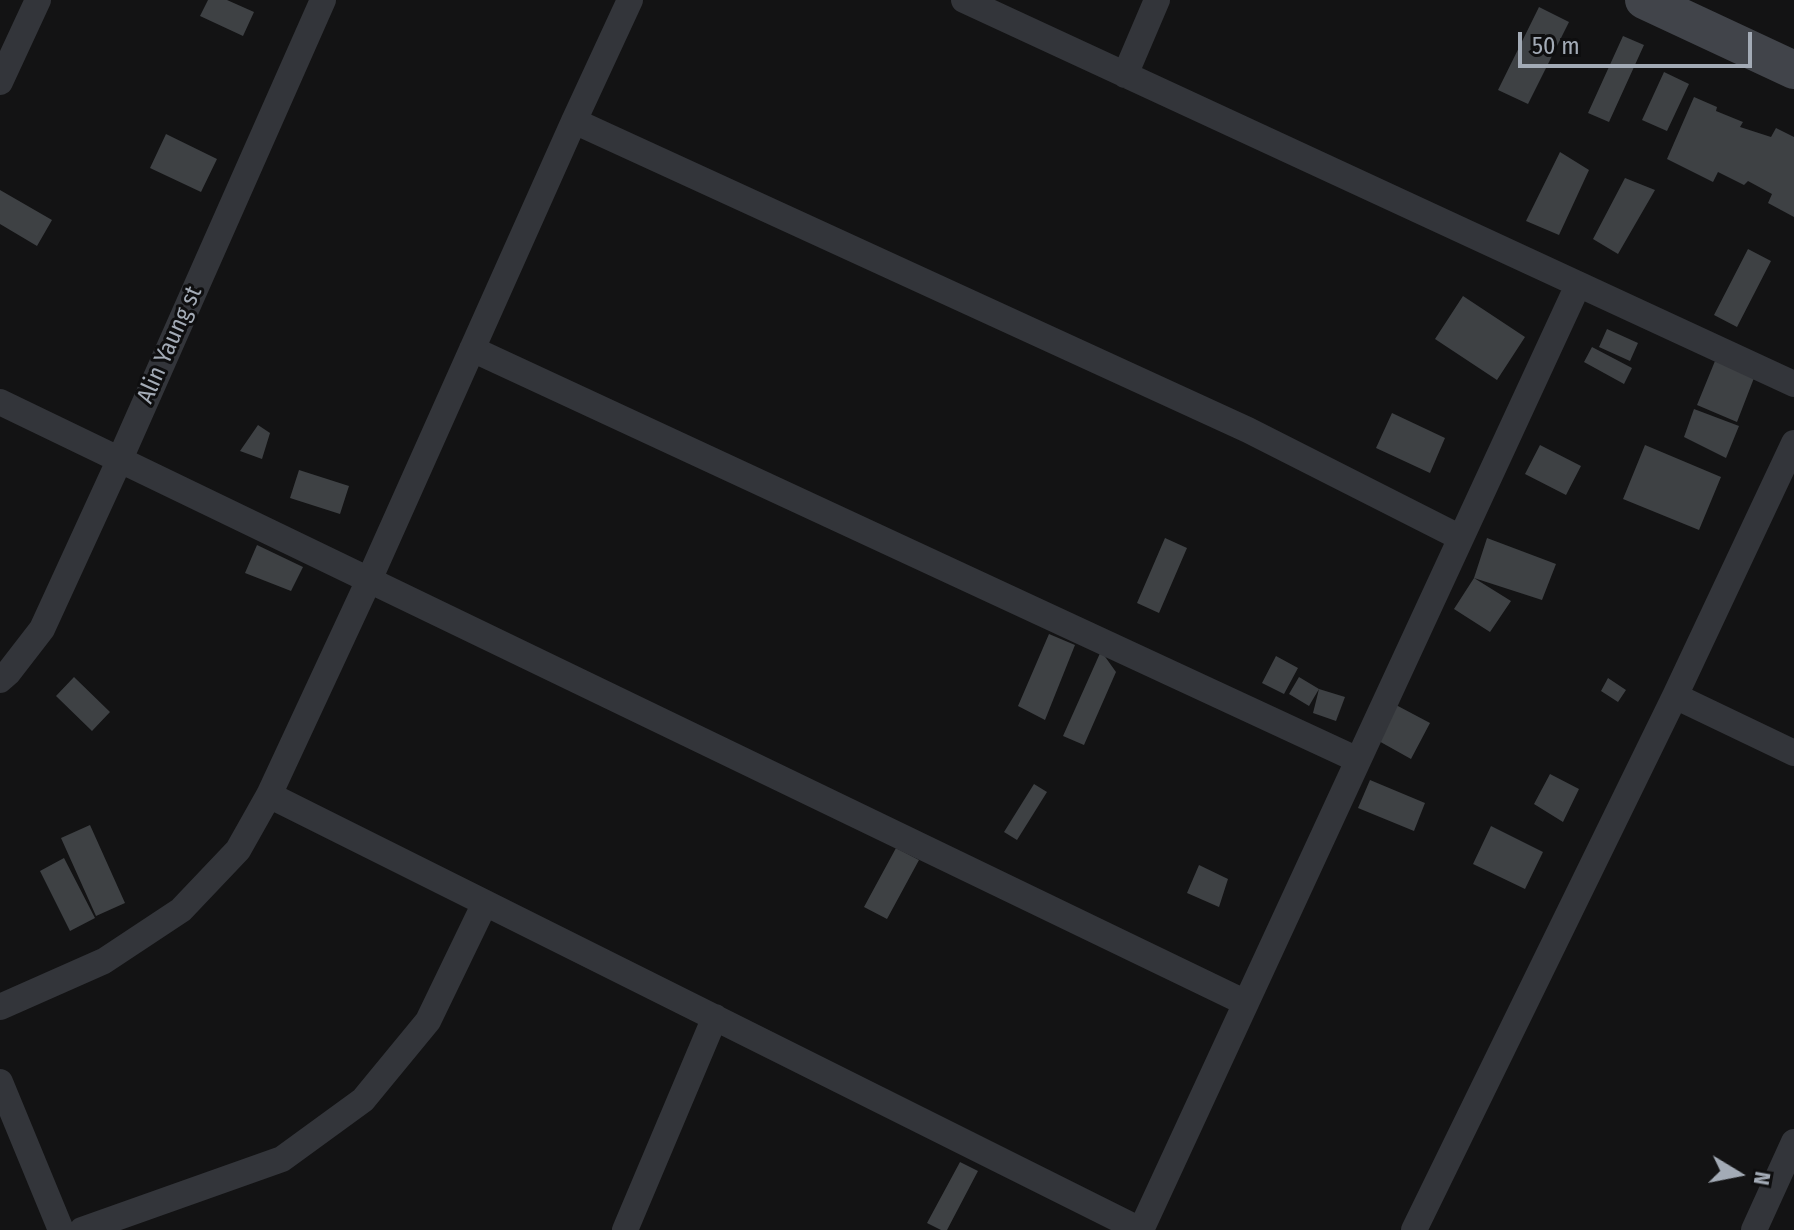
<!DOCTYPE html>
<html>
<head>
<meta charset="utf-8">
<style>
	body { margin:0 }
	#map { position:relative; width:1794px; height:1230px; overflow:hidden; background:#131314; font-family:"Fira Sans Condensed",sans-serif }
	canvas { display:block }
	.north { position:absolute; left:1698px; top:1134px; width:80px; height:80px; -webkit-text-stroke:6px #0e0e0f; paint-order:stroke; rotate:100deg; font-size:22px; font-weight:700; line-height:32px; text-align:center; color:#a3abb6 }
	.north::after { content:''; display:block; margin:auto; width:28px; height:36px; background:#a3abb6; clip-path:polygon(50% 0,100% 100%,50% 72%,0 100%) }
	.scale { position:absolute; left:1518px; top:32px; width:234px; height:36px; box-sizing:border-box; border:4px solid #a3abb6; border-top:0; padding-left:10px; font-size:24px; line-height:28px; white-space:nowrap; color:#a3abb6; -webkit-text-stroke:6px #0e0e0f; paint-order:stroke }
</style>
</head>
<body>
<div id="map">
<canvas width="1794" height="1230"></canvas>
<div class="north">N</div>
<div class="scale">50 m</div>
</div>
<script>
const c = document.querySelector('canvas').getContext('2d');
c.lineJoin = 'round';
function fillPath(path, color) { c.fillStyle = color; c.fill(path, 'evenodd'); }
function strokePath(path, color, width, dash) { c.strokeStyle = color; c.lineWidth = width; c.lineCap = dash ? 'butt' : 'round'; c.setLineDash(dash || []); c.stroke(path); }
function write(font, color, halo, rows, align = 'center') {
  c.font = font + ' "Fira Sans Condensed",sans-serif'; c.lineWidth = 6; c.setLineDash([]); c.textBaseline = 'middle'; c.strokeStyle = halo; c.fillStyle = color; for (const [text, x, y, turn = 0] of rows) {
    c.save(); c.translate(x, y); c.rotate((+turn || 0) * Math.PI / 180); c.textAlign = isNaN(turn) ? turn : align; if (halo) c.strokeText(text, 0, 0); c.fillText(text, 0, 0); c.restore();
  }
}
fillPath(new Path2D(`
	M 208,0 L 227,0 L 254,12 L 243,36 L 200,16 Z
	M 1539,7 L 1569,22 L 1528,104 L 1498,90 Z
	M 1623,36 L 1644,45 L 1609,122 L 1588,113 Z
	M 1664,72 L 1689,84 L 1667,131 L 1642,120 Z
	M 1694,97 L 1717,107 L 1716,111 L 1743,122 L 1740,127 L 1771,137 L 1776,128 L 1794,137 L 1794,217 L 1768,203 L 1772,194 L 1748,181 L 1744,185 L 1718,172 L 1713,182 L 1667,159 Z
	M 166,134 L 217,159 L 201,192 L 150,168 Z
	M 1560,152 L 1589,170 L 1559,235 L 1526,221 Z
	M 1625,178 L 1655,190 L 1618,254 L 1593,239 Z
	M 0,190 L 52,220 L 37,246 L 0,224 Z
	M 1748,249 L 1771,261 L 1737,327 L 1714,315 Z
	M 1463,296 L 1525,337 L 1497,380 L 1435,339 Z
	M 1607,329 L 1638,343 L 1630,361 L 1599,347 Z
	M 1592,347 L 1632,368 L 1624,384 L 1584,362 Z
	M 1715,361 L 1754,378 L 1737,422 L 1697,405 Z
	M 1694,409 L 1739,426 L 1726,458 L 1684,437 Z
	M 1392,413 L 1445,438 L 1430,473 L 1376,448 Z
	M 258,425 L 270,433 L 262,459 L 240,451 Z
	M 1540,445 L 1581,466 L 1566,495 L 1525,474 Z
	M 1645,445 L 1721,477 L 1699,530 L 1623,499 Z
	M 299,470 L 349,486 L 340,514 L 290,498 Z
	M 1165,538 L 1187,548 L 1159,613 L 1137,603 Z
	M 1487,538 L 1556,564 L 1542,600 L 1474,578 L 1511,601 L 1490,632 L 1454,609 L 1474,578 Z
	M 257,545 L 303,567 L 291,591 L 245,573 Z
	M 1049,634 L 1075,645 L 1045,720 L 1018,706 Z
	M 1101,651 L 1116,672 L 1084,745 L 1063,736 Z
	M 1276,656 L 1298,668 L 1284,694 L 1262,683 Z
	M 74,677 L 110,712 L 92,731 L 56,696 Z
	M 1299,677 L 1319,689 L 1309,706 L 1289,694 Z
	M 1608,678 L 1626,690 L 1618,702 L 1601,691 Z
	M 1319,689 L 1345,697 L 1336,721 L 1313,713 Z
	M 1396,705 L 1430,723 L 1411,759 L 1377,740 Z
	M 1550,774 L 1579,789 L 1563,822 L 1534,804 Z
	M 1370,780 L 1425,803 L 1414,831 L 1358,808 Z
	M 1034,784 L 1047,792 L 1017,840 L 1004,832 Z
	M 90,825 L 125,903 L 96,916 L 61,838 Z
	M 1491,826 L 1543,852 L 1525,889 L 1473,864 Z
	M 896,848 L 919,860 L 887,919 L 864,907 Z
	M 64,858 L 95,918 L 70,931 L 40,871 Z
	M 1199,865 L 1228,879 L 1219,907 L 1187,893 Z
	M 960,1162 L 978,1171 L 947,1230 L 941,1230 L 927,1223 Z`), '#3e4144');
strokePath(new Path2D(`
	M 964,0 L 1794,384
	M 1125,75 L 1157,0
	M 0,82 L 38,0
	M 574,121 L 1248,430 L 1461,538
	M 472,349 L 1358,760
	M 0,402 L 1246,1003
	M 0,680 L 8,673 L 42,629 L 120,459 L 323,0
	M 1675,696 L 1794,753
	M 269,795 L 1140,1230
	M 0,1007 L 104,961 L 181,910 L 238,850 L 269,795 L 369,580 L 574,121 L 630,0
	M 0,1082 L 61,1230
	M 82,1230 L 282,1159 L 363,1100 L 428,1021 L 485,903
	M 625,1230 L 715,1017
	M 1141,1230 L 1578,285
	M 1414,1230 L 1675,696 L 1794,443
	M 1754,1230 L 1794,1142`), '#33353a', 26);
strokePath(new Path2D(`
	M 1644,0 L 1794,70`), '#41444a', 38);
write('24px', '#a3abb6', '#0e0e0f', [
	["Alin Yaung st",170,345,-66]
]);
</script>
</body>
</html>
